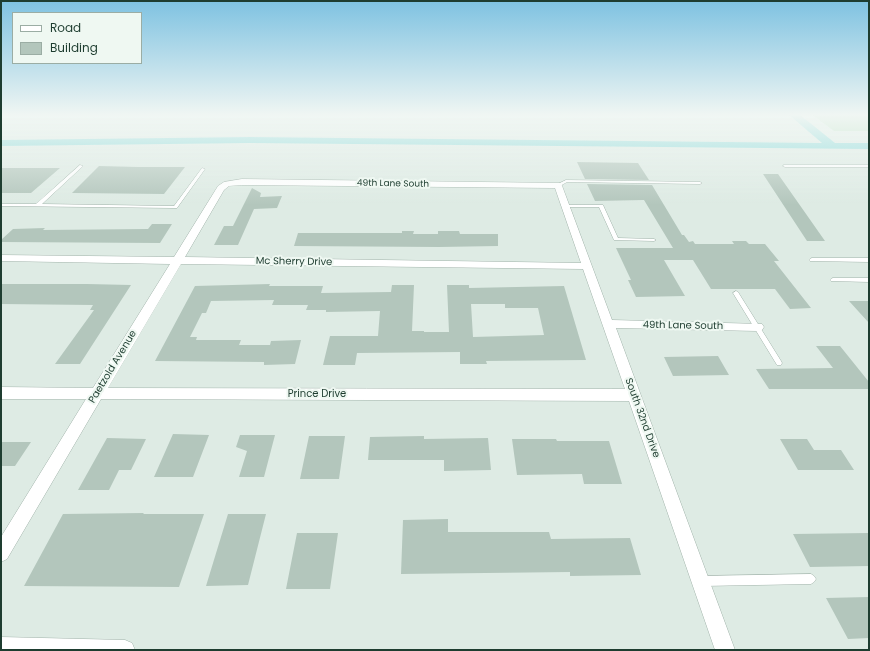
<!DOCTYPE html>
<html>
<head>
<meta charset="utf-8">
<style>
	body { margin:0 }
	#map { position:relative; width:870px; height:651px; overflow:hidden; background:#deebe4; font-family:Poppins,sans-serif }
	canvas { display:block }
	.frame { position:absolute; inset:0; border:2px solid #1e3d30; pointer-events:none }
	.legend { position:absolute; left:12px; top:12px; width:130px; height:52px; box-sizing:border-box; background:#eff8f2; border:1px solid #9bada4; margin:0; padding:5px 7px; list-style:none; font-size:12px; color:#1e3d30 }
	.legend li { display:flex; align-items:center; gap:8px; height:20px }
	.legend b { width:20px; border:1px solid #9bada4 }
</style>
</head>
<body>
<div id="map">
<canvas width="870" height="651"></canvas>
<div class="frame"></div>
<ul class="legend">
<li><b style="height:5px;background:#fff"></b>Road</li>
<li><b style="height:11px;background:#b3c6bc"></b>Building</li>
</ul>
</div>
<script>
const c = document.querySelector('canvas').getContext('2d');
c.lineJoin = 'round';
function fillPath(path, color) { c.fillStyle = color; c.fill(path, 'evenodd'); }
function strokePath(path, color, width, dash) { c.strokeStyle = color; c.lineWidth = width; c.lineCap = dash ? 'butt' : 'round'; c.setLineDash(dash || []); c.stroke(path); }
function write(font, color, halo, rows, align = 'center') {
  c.font = font + ' Poppins,sans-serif'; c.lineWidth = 4; c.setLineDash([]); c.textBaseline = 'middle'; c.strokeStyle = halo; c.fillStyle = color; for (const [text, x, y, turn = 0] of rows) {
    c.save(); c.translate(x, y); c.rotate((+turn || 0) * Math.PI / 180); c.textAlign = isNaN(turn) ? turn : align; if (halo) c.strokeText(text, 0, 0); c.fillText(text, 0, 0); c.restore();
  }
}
fillPath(new Path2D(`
	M 811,114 L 869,114 L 869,131 L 834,131 Z`), '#b4dfb9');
fillPath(new Path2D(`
	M 788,114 L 799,114 L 835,143 L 869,143 L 869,149 L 250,143 L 1,146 L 1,140 L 250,137 L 822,143 Z`), '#80d7d7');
fillPath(new Path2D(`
	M 577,162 L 638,163 L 649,180 L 585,179 Z
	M 99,166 L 139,167 L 185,167 L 164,194 L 72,193 Z
	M 1,168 L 60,168 L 31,193 L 1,193 Z
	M 763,174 L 778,174 L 825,241 L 807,241 Z
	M 587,184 L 652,185 L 682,235 L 684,235 L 689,242 L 693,241 L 695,244 L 734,244 L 732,241 L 746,241 L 749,244 L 765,244 L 779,261 L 774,261 L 811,308 L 790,309 L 775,289 L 711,289 L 693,260 L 664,260 L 685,296 L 636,297 L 628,280 L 631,280 L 616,248 L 673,248 L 644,200 L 595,201 Z
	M 252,188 L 261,193 L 260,197 L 282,196 L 277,208 L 254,209 L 238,245 L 214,245 L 224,226 L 233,226 Z
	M 152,224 L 172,224 L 160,243 L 1,242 L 1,240 L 13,229 L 45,228 L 43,230 L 148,229 Z
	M 402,231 L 414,231 L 413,234 L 438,234 L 438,231 L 459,231 L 460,234 L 498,234 L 498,246 L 439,247 L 294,246 L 298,233 L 402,233 Z
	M 1,284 L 87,284 L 131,285 L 80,364 L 55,364 L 94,310 L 90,310 L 93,305 L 1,304 Z
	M 270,284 L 269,286 L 323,286 L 321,293 L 391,292 L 392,285 L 414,285 L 412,331 L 424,331 L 424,332 L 449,332 L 447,285 L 469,285 L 469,288 L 564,286 L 586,360 L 486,361 L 487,364 L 460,364 L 460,352 L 357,353 L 355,365 L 323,365 L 330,336 L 378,336 L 380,311 L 326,312 L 326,310 L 306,310 L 308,305 L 272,305 L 274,300 L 211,301 L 206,313 L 202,313 L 190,337 L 197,337 L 196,340 L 241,340 L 239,345 L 270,345 L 271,341 L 301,340 L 295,364 L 264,365 L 264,362 L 155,361 L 195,286 ZM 471,304 L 505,304 L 505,308 L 538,308 L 544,335 L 473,337 Z
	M 849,301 L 869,301 L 869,323 Z
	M 816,346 L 840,346 L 869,382 L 869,389 L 769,389 L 756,369 L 833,368 Z
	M 718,356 L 729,375 L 673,376 L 664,357 Z
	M 173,434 L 209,435 L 193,477 L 154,477 Z
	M 240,435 L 275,435 L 264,477 L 239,477 L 247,451 L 236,447 Z
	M 309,436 L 345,436 L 339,479 L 300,479 Z
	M 424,436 L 424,439 L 488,438 L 491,470 L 444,471 L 444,460 L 368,460 L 370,437 Z
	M 107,438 L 146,439 L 131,470 L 119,470 L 109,490 L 78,490 Z
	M 512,439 L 556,439 L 557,441 L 609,441 L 622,484 L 584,484 L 582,474 L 517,475 Z
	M 780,439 L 807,439 L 814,450 L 841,450 L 854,470 L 798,470 Z
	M 1,442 L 31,442 L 15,466 L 1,466 Z
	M 144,513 L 143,514 L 204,514 L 179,587 L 24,586 L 63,514 Z
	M 228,514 L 266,514 L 248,585 L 206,586 Z
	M 448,519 L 448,532 L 549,532 L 551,539 L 630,538 L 641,575 L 570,576 L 570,572 L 401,574 L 403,520 Z
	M 297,533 L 338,533 L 330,589 L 286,589 Z
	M 869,533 L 869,566 L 810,567 L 793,534 Z
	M 869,597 L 869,638 L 848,639 L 826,598 Z`), '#b3c6bc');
const service = new Path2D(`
	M 80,165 L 83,166 L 42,204 L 174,206 L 202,168 L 205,169 L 177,208 L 175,208 L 1,206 L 1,204 L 36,204 Z
	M 784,165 L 869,165 L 869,167 L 785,167 L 783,166 Z
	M 566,180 L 700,182 L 702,183 L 700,184 L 567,182 L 560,186 L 556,185 Z
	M 564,205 L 603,205 L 618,238 L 654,239 L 656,240 L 654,241 L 614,240 L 599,207 L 566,207 L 564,206 Z
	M 812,258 L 869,258 L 869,262 L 810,261 L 809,260 L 810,259 Z
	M 833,278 L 869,278 L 869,282 L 831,281 L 830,280 L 831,279 Z
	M 736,291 L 738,292 L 781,361 L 782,363 L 781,365 L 777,365 L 733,293 Z
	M 811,574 L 814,576 L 816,579 L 814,582 L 811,584 L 702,586 L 699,584 L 697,581 L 699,578 L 702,576 Z`);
const minor = new Path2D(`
	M 242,179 L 561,183 L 612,320 L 762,324 L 764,327 L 762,330 L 758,331 L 616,328 L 735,650 L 715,650 L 629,401 L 101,399 L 7,559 L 1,562 L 1,537 L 86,399 L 1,399 L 1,387 L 93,388 L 170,264 L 1,261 L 1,255 L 174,257 L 218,186 L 224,182 ZM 242,185 L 555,188 L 581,263 L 185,257 L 224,190 L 229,186 ZM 181,264 L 583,269 L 625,389 L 108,388 Z
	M 1,637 L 125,640 L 132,643 L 135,650 L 1,650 Z`);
strokePath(service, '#a1b3aa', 1);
strokePath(minor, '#a1b3aa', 1);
fillPath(service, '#fff');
fillPath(minor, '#fff');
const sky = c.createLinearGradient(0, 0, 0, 205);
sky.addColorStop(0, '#7ec2e1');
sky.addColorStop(0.56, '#f0f6f3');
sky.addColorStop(1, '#f0f6f300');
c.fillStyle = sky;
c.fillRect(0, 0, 870, 205);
write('9px', '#1e3d30', '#eff8f2', [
	["49th Lane South",393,184,1]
]);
write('10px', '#1e3d30', '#eff8f2', [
	["Mc Sherry Drive",294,262,1],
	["49th Lane South",683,326,1],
	["Paetzold Avenue",113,367,-59],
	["Prince Drive",317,394],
	["South 32nd Drive",642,418,70]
]);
</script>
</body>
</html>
